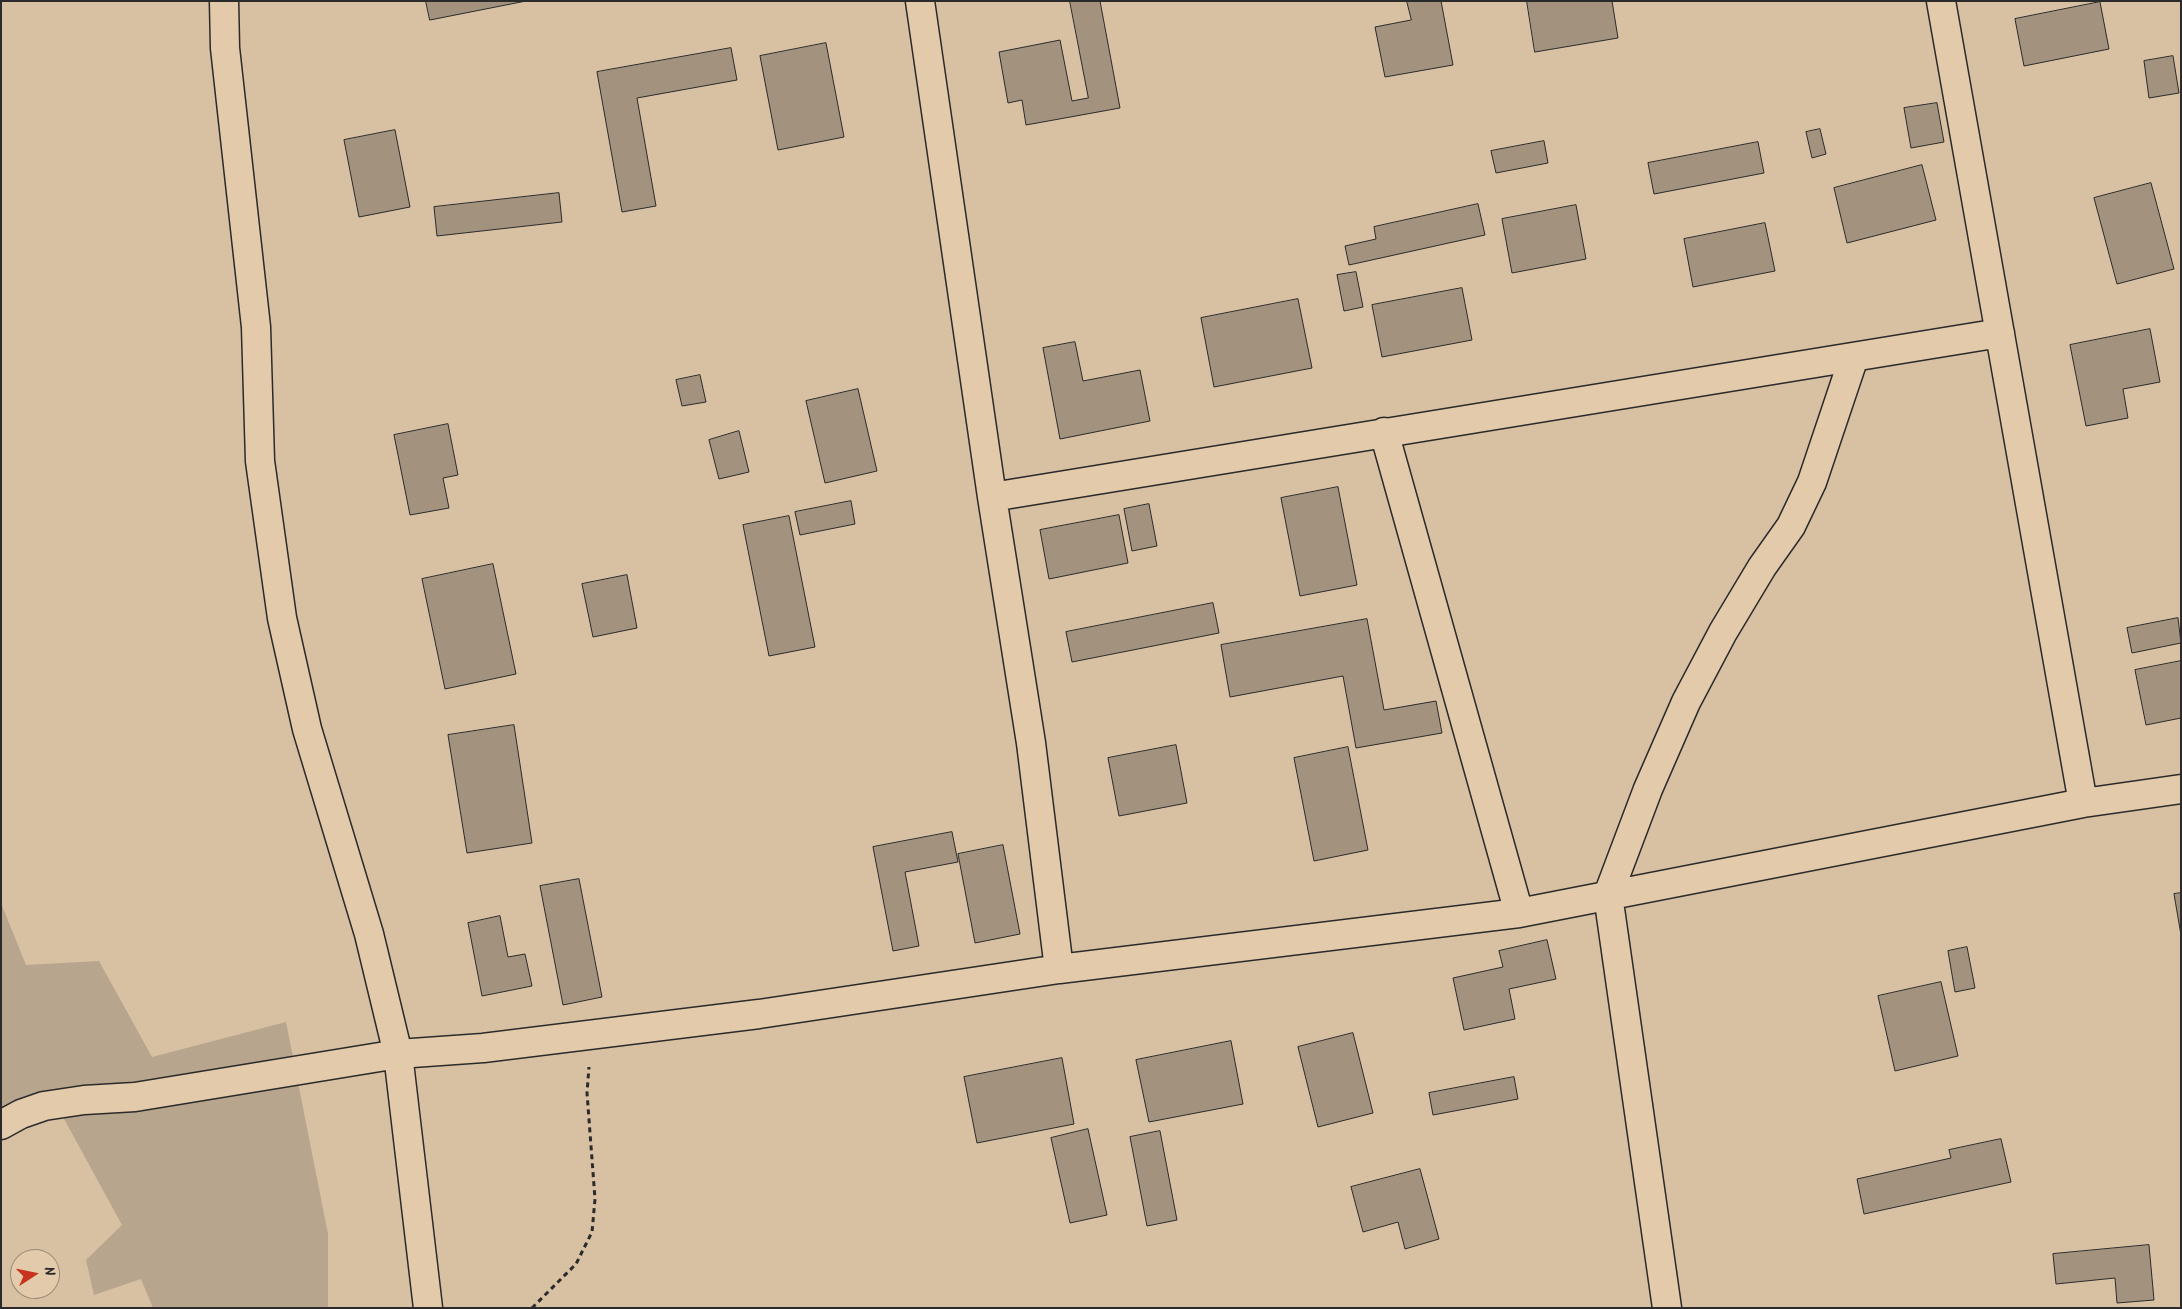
<!DOCTYPE html>
<html>
<head>
<meta charset="utf-8">
<style>
	body { margin:0 }
	#map { position:relative; width:2182px; height:1309px; overflow:hidden; background:#d8c0a3; font-family:Kalam,sans-serif }
	canvas { display:block }
	.frame { position:absolute; inset:0; border:2px solid #2b2b2b; pointer-events:none }
	.north { position:absolute; left:10px; top:1249px; width:50px; height:50px; box-sizing:border-box; background:#e3caab; border:1px solid #998a78; border-radius:50%; rotate:79deg; font-size:14px; font-weight:700; line-height:20px; text-align:center; color:#2b2b2b }
	.north::after { content:''; display:block; margin:auto; width:18px; height:22px; background:#c8321e; clip-path:polygon(50% 0,100% 100%,50% 72%,0 100%) }
</style>
</head>
<body>
<div id="map">
<canvas width="2182" height="1309"></canvas>
<div class="frame"></div>
<div class="north">N</div>
</div>
<script>
const c = document.querySelector('canvas').getContext('2d');
c.lineJoin = 'round';
function fillPath(path, color) { c.fillStyle = color; c.fill(path, 'evenodd'); }
function strokePath(path, color, width, dash) { c.strokeStyle = color; c.lineWidth = width; c.lineCap = dash ? 'butt' : 'round'; c.setLineDash(dash || []); c.stroke(path); }
fillPath(new Path2D(`
	M 1,903 L 26,965 L 99,961 L 152,1057 L 286,1022 L 328,1234 L 328,1308 L 153,1308 L 141,1279 L 94,1295 L 86,1260 L 122,1225 L 63,1117 L 1,1123 Z`), '#b8a58d');
const building = new Path2D(`
	M 426,1 L 526,1 L 430,20 Z
	M 1070,1 L 1100,1 L 1120,108 L 1026,125 L 1022,100 L 1008,103 L 999,52 L 1060,40 L 1072,101 L 1088,98 Z
	M 1407,1 L 1441,1 L 1453,65 L 1385,77 L 1375,27 L 1411,20 Z
	M 1527,1 L 1612,1 L 1618,38 L 1535,52 Z
	M 2100,2 L 2109,49 L 2024,66 L 2015,19 Z
	M 826,43 L 844,137 L 778,150 L 760,56 Z
	M 731,48 L 737,80 L 637,98 L 656,206 L 622,212 L 597,72 Z
	M 2173,56 L 2179,93 L 2149,98 L 2144,61 Z
	M 1937,103 L 1944,142 L 1911,148 L 1904,108 Z
	M 1820,129 L 1826,154 L 1812,158 L 1806,132 Z
	M 395,130 L 410,207 L 359,217 L 344,140 Z
	M 1544,141 L 1548,163 L 1496,173 L 1491,151 Z
	M 1758,142 L 1764,173 L 1654,194 L 1648,163 Z
	M 1922,165 L 1936,220 L 1847,243 L 1834,188 Z
	M 2151,183 L 2174,269 L 2117,284 L 2094,198 Z
	M 559,193 L 562,222 L 437,236 L 434,207 Z
	M 1478,204 L 1485,235 L 1349,265 L 1345,246 L 1376,239 L 1374,227 Z
	M 1576,205 L 1586,259 L 1512,273 L 1502,219 Z
	M 1765,223 L 1775,271 L 1693,287 L 1684,239 Z
	M 1356,272 L 1363,307 L 1344,311 L 1337,275 Z
	M 1462,288 L 1472,340 L 1382,357 L 1372,305 Z
	M 1298,299 L 1312,368 L 1214,387 L 1201,318 Z
	M 2150,329 L 2160,382 L 2123,389 L 2128,418 L 2086,426 L 2070,345 Z
	M 1075,342 L 1083,381 L 1140,370 L 1150,421 L 1060,439 L 1043,348 Z
	M 700,375 L 706,402 L 682,406 L 676,380 Z
	M 858,389 L 877,471 L 825,483 L 806,401 Z
	M 448,424 L 458,475 L 443,478 L 449,508 L 410,515 L 394,435 Z
	M 739,431 L 749,472 L 719,479 L 709,440 Z
	M 1338,487 L 1357,585 L 1300,596 L 1281,498 Z
	M 851,501 L 855,524 L 800,535 L 795,512 Z
	M 1149,504 L 1157,546 L 1132,551 L 1124,509 Z
	M 1119,515 L 1128,563 L 1049,579 L 1040,530 Z
	M 789,516 L 815,647 L 769,656 L 743,525 Z
	M 493,564 L 516,674 L 445,689 L 422,579 Z
	M 627,575 L 637,628 L 593,637 L 582,584 Z
	M 1213,603 L 1219,633 L 1072,662 L 1066,632 Z
	M 2178,618 L 2181,643 L 2132,653 L 2127,628 Z
	M 1367,619 L 1384,710 L 1436,701 L 1442,733 L 1356,748 L 1343,676 L 1230,697 L 1221,645 Z
	M 2181,661 L 2181,718 L 2146,725 L 2135,670 Z
	M 514,725 L 532,843 L 467,853 L 448,735 Z
	M 1176,745 L 1187,803 L 1119,816 L 1108,758 Z
	M 1348,747 L 1368,850 L 1314,861 L 1294,758 Z
	M 952,832 L 958,862 L 905,872 L 919,946 L 893,951 L 873,847 Z
	M 1003,845 L 1020,934 L 975,943 L 958,854 Z
	M 579,879 L 602,997 L 563,1005 L 540,886 Z
	M 2181,893 L 2181,935 L 2174,894 Z
	M 500,916 L 508,957 L 525,954 L 532,986 L 482,996 L 468,923 Z
	M 1547,940 L 1556,979 L 1509,989 L 1515,1019 L 1464,1030 L 1453,978 L 1503,967 L 1499,951 Z
	M 1967,947 L 1975,988 L 1955,992 L 1948,951 Z
	M 1941,982 L 1958,1056 L 1895,1071 L 1878,996 Z
	M 1353,1033 L 1373,1113 L 1318,1127 L 1298,1047 Z
	M 1231,1041 L 1243,1104 L 1149,1122 L 1136,1060 Z
	M 1062,1058 L 1074,1124 L 977,1143 L 964,1077 Z
	M 1514,1077 L 1518,1099 L 1433,1115 L 1429,1093 Z
	M 1088,1129 L 1107,1215 L 1070,1223 L 1051,1138 Z
	M 1160,1131 L 1177,1220 L 1147,1226 L 1130,1137 Z
	M 2001,1139 L 2011,1182 L 1864,1214 L 1857,1179 L 1951,1158 L 1949,1150 Z
	M 1420,1169 L 1439,1239 L 1405,1249 L 1398,1222 L 1363,1232 L 1351,1187 Z
	M 2149,1245 L 2154,1300 L 2117,1303 L 2115,1278 L 2056,1284 L 2053,1254 Z`);
fillPath(building, '#a2927e');
strokePath(building, '#2b2b2b', 1);
const street = new Path2D(`
	M 224,1 L 225,48 L 256,327 L 260,461 L 282,618 L 307,729 L 369,934 L 398,1054 L 428,1308
	M 920,1 L 992,497 L 1031,743 L 1059,969
	M 1941,1 L 2083,803
	M 1384,432 L 1519,913
	M 992,497 L 2000,333
	M 1,1125 L 21,1114 L 44,1106 L 84,1100 L 135,1097 L 398,1054 L 483,1048 L 759,1014 L 1059,969 L 1519,913 L 2083,803 L 2181,789
	M 1667,1308 L 1608,895 L 1648,789 L 1686,702 L 1723,632 L 1762,567 L 1791,526 L 1812,482 L 1854,357`);
strokePath(street, '#2b2b2b', 31);
strokePath(new Path2D(`
	M 532,1308 L 576,1264 L 592,1232 L 595,1199 L 587,1093 L 589,1067`), '#2b2b2b', 3, [5, 4]);
strokePath(street, '#e3caab', 28);
</script>
</body>
</html>
